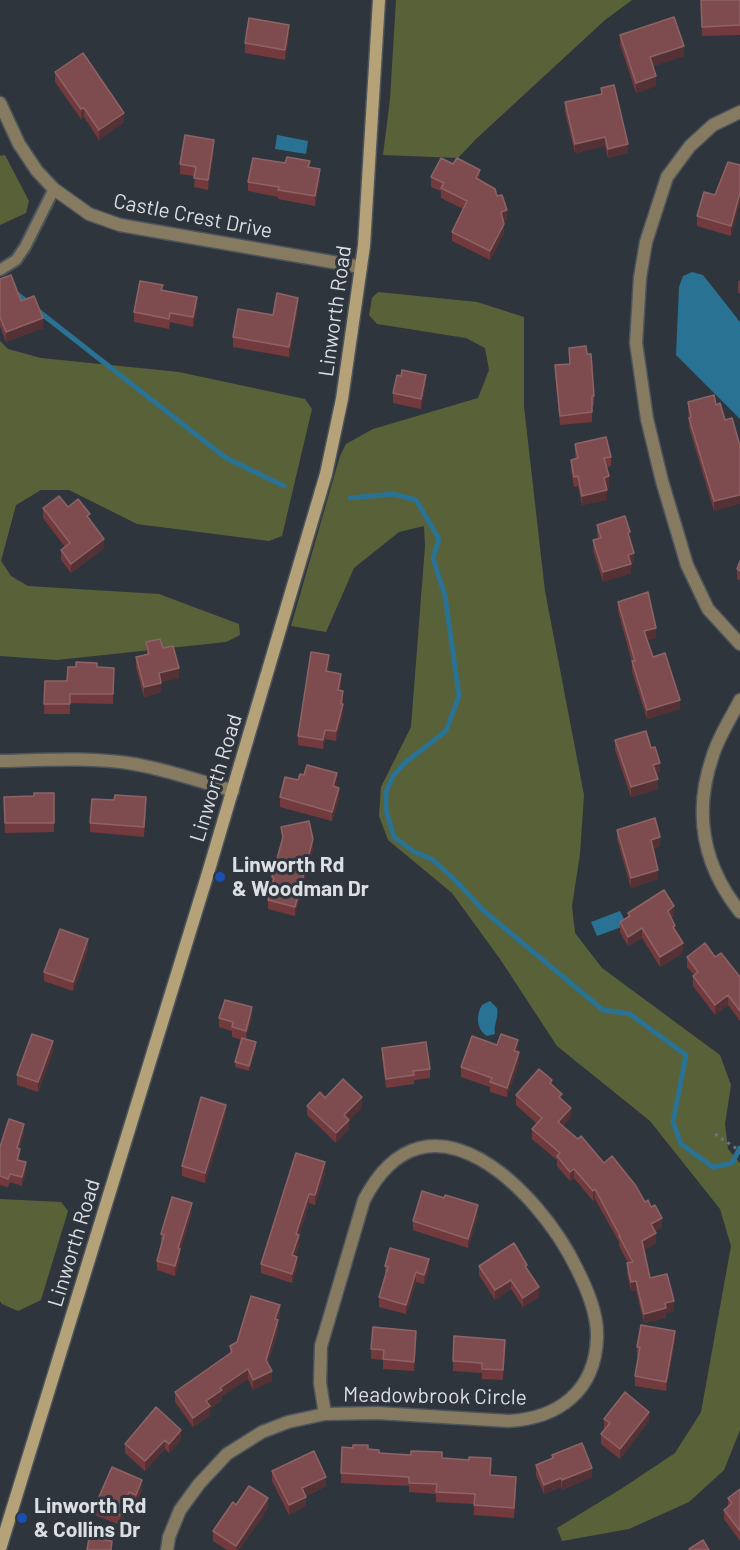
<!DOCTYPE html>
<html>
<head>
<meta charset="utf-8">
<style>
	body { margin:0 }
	canvas { display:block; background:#2f353d }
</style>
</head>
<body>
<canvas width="740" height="1550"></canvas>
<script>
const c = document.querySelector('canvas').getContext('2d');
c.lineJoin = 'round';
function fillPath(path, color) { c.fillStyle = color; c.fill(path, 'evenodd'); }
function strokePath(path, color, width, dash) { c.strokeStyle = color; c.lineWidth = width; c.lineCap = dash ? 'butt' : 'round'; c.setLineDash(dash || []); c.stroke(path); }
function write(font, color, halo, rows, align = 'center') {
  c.font = font + ' Barlow,sans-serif'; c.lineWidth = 6; c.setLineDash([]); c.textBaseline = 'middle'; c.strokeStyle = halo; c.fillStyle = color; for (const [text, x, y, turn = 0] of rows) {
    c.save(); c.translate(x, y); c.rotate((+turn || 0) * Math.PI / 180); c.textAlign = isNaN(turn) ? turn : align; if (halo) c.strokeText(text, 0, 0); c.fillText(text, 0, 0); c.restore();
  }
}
fillPath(new Path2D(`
	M 396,0 L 632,0 L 605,20 L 476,139 L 458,158 L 383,155 L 390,99 Z
	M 5,155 L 29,201 L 26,213 L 0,225 L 0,156 Z
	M 378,292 L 477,302 L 524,317 L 524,407 L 545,591 L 584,795 L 580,854 L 572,906 L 575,933 L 602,968 L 720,1055 L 731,1085 L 725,1124 L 728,1149 L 740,1163 L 740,1430 L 724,1470 L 689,1502 L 629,1529 L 562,1541 L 557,1528 L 621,1489 L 675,1453 L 701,1412 L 731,1246 L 720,1209 L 650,1121 L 557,1046 L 500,959 L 452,893 L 388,840 L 379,816 L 381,787 L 411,727 L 425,546 L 424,526 L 399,532 L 354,568 L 326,632 L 291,626 L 340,456 L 346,444 L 373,429 L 478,398 L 489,370 L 485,348 L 466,338 L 377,324 L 369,315 L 372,298 Z
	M 0,341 L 8,349 L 41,358 L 179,372 L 305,399 L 312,409 L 282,536 L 269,541 L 137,524 L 69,490 L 41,490 L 16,505 L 1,561 L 11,576 L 28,586 L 159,594 L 239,624 L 240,635 L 226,642 L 57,660 L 0,656 Z
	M 0,1199 L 61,1202 L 68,1211 L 41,1300 L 18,1311 L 2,1304 L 0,1301 Z`), '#596139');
fillPath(new Path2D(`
	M 277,135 L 308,141 L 306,154 L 275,149 Z
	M 692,272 L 703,275 L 740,322 L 740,419 L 676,355 L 679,287 L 683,276 Z
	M 620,911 L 627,925 L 597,936 L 591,922 Z
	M 490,1001 L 497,1008 C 499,1019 493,1024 495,1034 L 487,1036 C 476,1029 476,1015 482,1005 Z`), '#297293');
strokePath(new Path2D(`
	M 13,291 L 30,304
	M 37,310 L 226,458 L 284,486
	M 350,498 L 393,494 L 416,500 L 439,539 L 433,558 L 445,596 L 459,696 L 446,731 L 406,762 L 393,776 L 386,792 L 386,810 L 394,837 L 413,851 L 433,860 L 456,881 L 484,911 L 603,1010 L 630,1014 L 686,1055 L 673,1122 L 681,1144 L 713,1167 L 732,1163 L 740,1148`), '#297293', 5);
const service = new Path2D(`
	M 0,270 L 16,260 L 25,247 L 54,189`);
const minor = new Path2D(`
	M 0,103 L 19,144 L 37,171 L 54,189 L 89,214 L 120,225 L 361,267
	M 740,112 L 713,125 L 690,146 L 667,177 L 646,242 L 640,278 L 636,343 L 647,419 L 662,481 L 687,565 L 708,609 L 740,644
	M 740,700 C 731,718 719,736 713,755 C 693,812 702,864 740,912
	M 0,761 C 43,760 92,757 134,764 C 168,770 200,781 233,791
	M 167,1550 L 169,1537 L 180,1510 L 199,1484 L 227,1454 L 262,1432 L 288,1422 L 325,1414 L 377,1413 L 509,1421 C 559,1418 595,1391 597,1338 C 598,1314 587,1289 577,1269 C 539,1190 427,1078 364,1200 L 321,1346 L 320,1383 L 325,1414`);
const secondary = new Path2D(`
	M 0,1549 L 208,873 L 326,474 L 342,399 L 364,246 L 379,0`);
strokePath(service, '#4e545b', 14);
strokePath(minor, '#4e545b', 15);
strokePath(secondary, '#4e545b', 15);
strokePath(new Path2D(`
	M 715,1134 L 740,1151`), '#6e747a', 3, [3, 4.5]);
strokePath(service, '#867b61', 10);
strokePath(minor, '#867b61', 12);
strokePath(secondary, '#b5a279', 12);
fillPath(new Path2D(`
	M 701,0 L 740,0 L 740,35 L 702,36 Z
	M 289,35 L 285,60 L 245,53 L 245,43 Z
	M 620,35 L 684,56 L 653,66 L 656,86 L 636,93 L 620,44 Z
	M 55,72 L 124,122 L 99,140 L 84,117 L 81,119 L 55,82 Z
	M 601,88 L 628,153 L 608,158 L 605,146 L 575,153 L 565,112 L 565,102 L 601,94 Z
	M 214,150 L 208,190 L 194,187 L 195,176 L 180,174 L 180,164 Z
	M 740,165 L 731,236 L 697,226 L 697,216 Z
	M 310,168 L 320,179 L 315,206 L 278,199 L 278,197 L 248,191 L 248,182 Z
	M 431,177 L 480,180 L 480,181 L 497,196 L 507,220 L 503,221 L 504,233 L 490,260 L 452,241 L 452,232 L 463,209 L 441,198 L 441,191 L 431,187 Z
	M 0,279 L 21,301 L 43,328 L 6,342 L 0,326 Z
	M 740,280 L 740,294 L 738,292 L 738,282 Z
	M 163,291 L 197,307 L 193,327 L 170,322 L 169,329 L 134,322 L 134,312 Z
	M 298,307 L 289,357 L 233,347 L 233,337 L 273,315 Z
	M 569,348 L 587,354 L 594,396 L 594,405 L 592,406 L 592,422 L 560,425 L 555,375 L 555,365 L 569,364 Z
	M 401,376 L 426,384 L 421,409 L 393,403 L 393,393 Z
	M 688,402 L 716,405 L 714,511 L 689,427 Z
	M 575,444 L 611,457 L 611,466 L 607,467 L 609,486 L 606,487 L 607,500 L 582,505 L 578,486 L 574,487 L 571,470 L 571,460 L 576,459 L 575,454 Z
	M 68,507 L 90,520 L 104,548 L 71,573 L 61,560 L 61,550 L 65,547 L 43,518 L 43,508 Z
	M 597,525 L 630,539 L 634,562 L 631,563 L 631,573 L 603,582 L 593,550 L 593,540 L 598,539 L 597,534 Z
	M 740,561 L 740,580 L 737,579 L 737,569 Z
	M 618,602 L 656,638 L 647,640 L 653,657 L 680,709 L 647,719 L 632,671 L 632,662 L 618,611 Z
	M 146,642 L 163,648 L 179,678 L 161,682 L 161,692 L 144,697 L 136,667 L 136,657 L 147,655 Z
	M 329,664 L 328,671 L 341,683 L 340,690 L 343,700 L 343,714 L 336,741 L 325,739 L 323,749 L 298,745 L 298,736 Z
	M 97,667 L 114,668 L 113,704 L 70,703 L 70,714 L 44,714 L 45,681 L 67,681 Z
	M 615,740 L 651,748 L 660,772 L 656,773 L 658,789 L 631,797 L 615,750 Z
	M 304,775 L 337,783 L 336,787 L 339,798 L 332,821 L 280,807 L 280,797 Z
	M 54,793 L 54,832 L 5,833 L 4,797 L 34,796 Z
	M 114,800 L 146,807 L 144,837 L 90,832 L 90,823 Z
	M 281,827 L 313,849 L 295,916 L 268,909 L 268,900 L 272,887 L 272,877 L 282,841 Z
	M 617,830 L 660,846 L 653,849 L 658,879 L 631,888 L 617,839 Z
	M 628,913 L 674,916 L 671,918 L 683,953 L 660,967 L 642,938 L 628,946 L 620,932 L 620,922 L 628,917 Z
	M 88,949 L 73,991 L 44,981 L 44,972 Z
	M 687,957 L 715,957 L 740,977 L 740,1021 L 728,1005 L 715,1015 L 693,986 L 693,976 L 694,975 L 687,967 Z
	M 252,1017 L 246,1039 L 256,1047 L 249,1071 L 235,1067 L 235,1062 L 242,1040 L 232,1037 L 232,1031 L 219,1027 L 219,1018 Z
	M 497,1045 L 518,1050 L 517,1052 L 519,1062 L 507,1097 L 490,1092 L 490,1087 L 461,1077 L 461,1067 Z
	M 382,1048 L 430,1069 L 430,1078 L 414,1080 L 414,1084 L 386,1088 L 382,1057 Z
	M 53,1051 L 38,1092 L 17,1085 L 17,1075 Z
	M 552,1086 L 562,1099 L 571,1117 L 563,1126 L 604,1163 L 645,1202 L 662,1227 L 655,1231 L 656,1243 L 644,1250 L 650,1278 L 674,1311 L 666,1313 L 666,1318 L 644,1323 L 636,1290 L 631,1291 L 627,1273 L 627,1263 L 628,1263 L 619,1246 L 619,1242 L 595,1199 L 593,1201 L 574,1178 L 570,1181 L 557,1166 L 557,1160 L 532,1139 L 532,1129 L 537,1124 L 516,1105 L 516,1095 Z
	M 325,1098 L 362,1107 L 349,1120 L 349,1129 L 336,1143 L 307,1115 L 307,1106 Z
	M 226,1114 L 205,1183 L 182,1176 L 182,1166 Z
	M 24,1132 L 19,1149 L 20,1158 L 20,1160 L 26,1171 L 22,1186 L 10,1182 L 8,1187 L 0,1185 L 0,1147 Z
	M 296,1153 L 325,1172 L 315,1205 L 309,1203 L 299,1236 L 299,1245 L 295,1256 L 297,1266 L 292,1283 L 261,1273 L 261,1264 Z
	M 192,1212 L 180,1252 L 180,1259 L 175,1276 L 157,1270 L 157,1261 L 162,1244 L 161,1244 L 161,1234 Z
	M 478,1215 L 468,1248 L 413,1230 L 413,1221 Z
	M 385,1266 L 429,1269 L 424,1284 L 416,1282 L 406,1314 L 379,1307 L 379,1297 L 385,1275 Z
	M 479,1266 L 527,1270 L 539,1297 L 523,1307 L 511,1289 L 495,1300 L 479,1275 Z
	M 280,1315 L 278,1320 L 278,1330 L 268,1363 L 272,1381 L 253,1390 L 248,1379 L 222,1396 L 222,1400 L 210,1409 L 210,1416 L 193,1427 L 175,1402 L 175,1392 L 230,1354 L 230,1346 L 237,1342 Z
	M 675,1340 L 666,1391 L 635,1386 L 635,1376 L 638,1357 L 637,1356 L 637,1347 Z
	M 416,1341 L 414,1371 L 383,1369 L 383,1360 L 371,1359 L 371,1349 Z
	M 505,1350 L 503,1380 L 482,1379 L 482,1373 L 453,1371 L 453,1361 Z
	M 156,1407 L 181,1439 L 169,1453 L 165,1449 L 145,1471 L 125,1453 L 125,1444 Z
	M 604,1419 L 649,1421 L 620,1459 L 601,1444 L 601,1434 L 605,1429 L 604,1429 Z
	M 368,1449 L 379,1453 L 442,1458 L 491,1475 L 516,1486 L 514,1518 L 474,1515 L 474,1504 L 436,1502 L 436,1494 L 409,1492 L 409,1486 L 341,1483 L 341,1473 Z
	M 552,1455 L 592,1477 L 562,1490 L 561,1487 L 544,1494 L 536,1475 L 536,1465 L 552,1458 Z
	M 112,1467 L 142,1490 L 136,1504 L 129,1502 L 120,1525 L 95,1515 L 95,1506 Z
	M 272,1471 L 326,1486 L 306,1496 L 306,1506 L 289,1515 L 272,1481 Z
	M 740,1489 L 740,1541 L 724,1519 L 724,1510 L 728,1507 L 728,1498 Z
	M 268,1508 L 239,1550 L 227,1550 L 213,1541 L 213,1531 Z`), '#733a3d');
fillPath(new Path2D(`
	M 289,25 L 289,35 L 285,60 L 285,50 Z
	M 684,46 L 684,56 L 650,67 L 650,57 Z
	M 656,76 L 656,86 L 636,93 L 636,83 Z
	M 84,108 L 84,117 L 81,119 L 81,109 Z
	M 124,113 L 124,122 L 99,140 L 99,130 Z
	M 605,137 L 605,146 L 575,153 L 575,144 Z
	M 214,140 L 214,150 L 208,190 L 208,180 Z
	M 628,144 L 628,153 L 608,158 L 608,149 Z
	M 320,169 L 320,179 L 315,206 L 315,196 Z
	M 480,170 L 480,180 L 476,188 L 476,178 Z
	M 740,193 L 740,203 L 731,236 L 731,226 Z
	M 507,210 L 507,220 L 501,222 L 501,212 Z
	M 504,224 L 504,233 L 490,260 L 490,251 Z
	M 197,297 L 197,307 L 193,327 L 193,317 Z
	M 298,298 L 298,307 L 289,357 L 289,347 Z
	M 43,318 L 43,328 L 6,342 L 6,332 Z
	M 426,375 L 426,384 L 421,409 L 421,399 Z
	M 609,476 L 609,486 L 604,487 L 604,478 Z
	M 607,490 L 607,500 L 582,505 L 582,496 Z
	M 740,495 L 740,504 L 714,511 L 714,501 Z
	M 104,539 L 104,548 L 71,573 L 71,564 Z
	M 634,553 L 634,562 L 628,564 L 628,555 Z
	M 631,564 L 631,573 L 603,582 L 603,572 Z
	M 656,628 L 656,638 L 644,641 L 644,631 Z
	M 329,655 L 329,664 L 326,681 L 326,671 Z
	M 179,668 L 179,678 L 159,683 L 159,673 Z
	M 341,674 L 341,683 L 338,699 L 338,690 Z
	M 161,683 L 161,692 L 144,697 L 144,687 Z
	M 343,691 L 342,707 L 343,704 L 343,714 L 336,741 L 336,731 Z
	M 680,700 L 680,709 L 647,719 L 647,710 Z
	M 325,730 L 325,739 L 323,749 L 323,740 Z
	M 660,763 L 660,772 L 653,774 L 653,765 Z
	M 337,773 L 337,783 L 333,796 L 333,786 Z
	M 658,779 L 658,789 L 631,797 L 631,787 Z
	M 339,788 L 339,798 L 332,821 L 332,812 Z
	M 146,797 L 146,807 L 144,837 L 144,827 Z
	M 660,837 L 660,846 L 651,849 L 651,840 Z
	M 313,839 L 313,849 L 295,916 L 295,907 Z
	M 658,870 L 658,879 L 631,888 L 631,878 Z
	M 674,906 L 674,916 L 668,920 L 668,911 Z
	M 642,928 L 642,938 L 628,946 L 628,937 Z
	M 88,939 L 88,949 L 73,991 L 73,982 Z
	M 683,943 L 683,953 L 660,967 L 660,957 Z
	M 728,995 L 728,1005 L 715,1015 L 715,1005 Z
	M 252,1007 L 252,1017 L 246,1041 L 246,1031 Z
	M 518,1040 L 518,1050 L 514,1060 L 514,1051 Z
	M 53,1041 L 53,1051 L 38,1092 L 38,1082 Z
	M 256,1042 L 256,1047 L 249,1071 L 249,1066 Z
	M 519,1052 L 519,1062 L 507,1097 L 507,1088 Z
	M 362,1097 L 362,1107 L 349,1120 L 349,1129 L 336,1143 L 336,1133 L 344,1115 Z
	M 226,1105 L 226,1114 L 205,1183 L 205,1173 Z
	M 571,1108 L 571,1117 L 558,1132 L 558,1122 Z
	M 24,1124 L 24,1132 L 17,1157 L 17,1148 Z
	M 20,1149 L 20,1158 L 17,1168 L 17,1160 Z
	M 26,1162 L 26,1171 L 22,1186 L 22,1177 Z
	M 325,1162 L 325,1172 L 315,1205 L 315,1195 Z
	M 574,1169 L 574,1178 L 570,1181 L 570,1172 Z
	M 595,1189 L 595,1199 L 593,1201 L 593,1191 Z
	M 309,1194 L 309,1203 L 299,1236 L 299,1245 L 292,1265 L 292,1255 L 296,1234 Z
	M 192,1203 L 192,1212 L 180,1252 L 180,1259 L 175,1276 L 175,1266 L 178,1248 Z
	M 478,1205 L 478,1215 L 468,1248 L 468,1239 Z
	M 662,1218 L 662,1227 L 651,1233 L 651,1224 Z
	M 656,1233 L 656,1243 L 642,1251 L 642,1241 Z
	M 297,1257 L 297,1266 L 292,1283 L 292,1274 Z
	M 429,1259 L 429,1269 L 424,1284 L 424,1275 Z
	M 416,1272 L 416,1282 L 406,1314 L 406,1305 Z
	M 511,1280 L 511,1289 L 495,1300 L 495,1290 Z
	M 636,1281 L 636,1290 L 631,1291 L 631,1282 Z
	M 539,1287 L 539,1297 L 523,1307 L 523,1298 Z
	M 674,1301 L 674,1311 L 666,1313 L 666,1318 L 644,1323 L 644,1314 L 665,1303 Z
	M 280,1305 L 280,1315 L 275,1329 L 275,1319 Z
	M 278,1320 L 278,1330 L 266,1369 L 266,1360 Z
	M 416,1331 L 416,1341 L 414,1371 L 414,1362 Z
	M 675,1331 L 675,1340 L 666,1391 L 666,1382 Z
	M 248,1369 L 248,1379 L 222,1396 L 222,1400 L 210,1409 L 210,1416 L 193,1427 L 193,1418 L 206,1401 L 220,1388 Z
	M 272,1371 L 272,1381 L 253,1390 L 253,1380 Z
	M 649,1412 L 649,1421 L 620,1459 L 620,1449 Z
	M 181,1430 L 181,1439 L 169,1453 L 169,1444 Z
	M 165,1440 L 165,1449 L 145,1471 L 145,1461 Z
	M 592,1468 L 592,1477 L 562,1490 L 562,1480 Z
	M 326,1477 L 326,1486 L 302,1497 L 302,1488 Z
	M 561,1478 L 561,1487 L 544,1494 L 544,1485 Z
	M 142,1480 L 142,1490 L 136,1504 L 136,1495 Z
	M 129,1492 L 129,1502 L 120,1525 L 120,1515 Z
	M 306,1497 L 306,1506 L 289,1515 L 289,1505 Z
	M 268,1498 L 268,1508 L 239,1550 L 236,1550 L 236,1546 Z`), '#533135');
const building = new Path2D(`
	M 701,0 L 740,0 L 740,25 L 702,27 Z
	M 674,17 L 684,46 L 650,57 L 656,76 L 636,83 L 620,35 Z
	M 249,18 L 289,25 L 285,50 L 245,43 Z
	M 83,53 L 124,113 L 99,130 L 84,108 L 81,109 L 55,72 Z
	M 614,85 L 628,144 L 608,149 L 605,137 L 575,144 L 565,102 L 602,94 L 601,88 Z
	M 185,135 L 214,140 L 208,180 L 194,178 L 196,167 L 180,164 Z
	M 287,157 L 310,161 L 308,167 L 320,169 L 315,196 L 278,190 L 279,187 L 248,182 L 253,158 L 285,163 Z
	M 441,158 L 453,164 L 457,158 L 480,170 L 476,178 L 495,189 L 497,196 L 502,195 L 507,210 L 501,212 L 504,224 L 490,251 L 452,232 L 467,201 L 441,188 L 444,183 L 431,177 Z
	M 728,162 L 740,165 L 740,193 L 731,226 L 697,216 L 704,192 L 715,195 Z
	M 11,275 L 21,301 L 34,296 L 43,318 L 6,332 L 0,317 L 0,279 Z
	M 140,281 L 163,285 L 161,290 L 197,297 L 193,317 L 170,313 L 169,319 L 134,312 Z
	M 277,293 L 298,298 L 289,347 L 233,337 L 238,309 L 273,315 Z
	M 586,346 L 587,354 L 591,354 L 594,396 L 592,396 L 592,412 L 560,416 L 555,365 L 570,364 L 569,348 Z
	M 402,370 L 426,375 L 421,399 L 393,393 L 397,375 L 401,376 Z
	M 714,395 L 716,405 L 720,403 L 725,420 L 732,418 L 740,446 L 740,495 L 714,501 L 689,418 L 691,417 L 688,402 Z
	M 606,437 L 611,457 L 604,458 L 609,476 L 604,478 L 607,490 L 582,496 L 578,476 L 574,477 L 571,460 L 578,458 L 575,444 Z
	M 59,496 L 68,507 L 78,499 L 90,514 L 87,516 L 104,539 L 71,564 L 61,550 L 70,543 L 43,508 Z
	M 625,516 L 630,532 L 628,533 L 634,553 L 628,555 L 631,564 L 603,572 L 593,540 L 601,538 L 597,525 Z
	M 740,561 L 740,571 L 737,569 Z
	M 648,592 L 656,628 L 644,631 L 653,657 L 665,653 L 680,700 L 647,710 L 632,661 L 635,661 L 618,602 Z
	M 160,639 L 163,648 L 173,646 L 179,668 L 159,673 L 161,683 L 144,687 L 136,657 L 149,654 L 146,642 Z
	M 311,652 L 329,655 L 326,671 L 341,674 L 338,690 L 343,691 L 341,704 L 343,704 L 336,731 L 325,730 L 323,740 L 298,736 Z
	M 76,662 L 97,663 L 97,667 L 114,668 L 113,694 L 70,694 L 70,704 L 44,704 L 45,681 L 67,681 L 68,667 L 76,667 Z
	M 646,731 L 651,748 L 655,747 L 660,763 L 653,765 L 658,779 L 631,787 L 615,740 Z
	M 307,765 L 337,773 L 333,786 L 339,788 L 332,812 L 280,797 L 285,777 L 298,780 L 300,774 L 304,775 Z
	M 34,793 L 54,793 L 54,823 L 5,823 L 4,797 L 34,796 Z
	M 115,795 L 146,797 L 144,827 L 90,823 L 92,799 L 114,800 Z
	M 655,818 L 660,837 L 651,840 L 658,870 L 631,878 L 617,830 Z
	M 309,821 L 313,839 L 295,907 L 268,900 L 274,878 L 272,877 L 283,837 L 281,827 Z
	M 664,890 L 674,906 L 668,911 L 675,926 L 673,927 L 683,943 L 660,957 L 642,928 L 628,937 L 620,922 L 630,916 L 628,913 Z
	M 60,929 L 88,939 L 73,982 L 44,972 Z
	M 705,943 L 715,957 L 721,953 L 740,977 L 740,1011 L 728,995 L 715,1005 L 693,976 L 698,972 L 687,957 Z
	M 225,1000 L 252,1007 L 246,1031 L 232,1027 L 233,1022 L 219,1018 Z
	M 32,1034 L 53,1041 L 38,1082 L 17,1075 Z
	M 501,1034 L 518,1040 L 514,1051 L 519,1052 L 507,1088 L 490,1082 L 492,1078 L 461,1067 L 472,1036 L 497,1045 Z
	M 242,1038 L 256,1042 L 249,1066 L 235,1062 Z
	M 426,1042 L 430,1069 L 413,1071 L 414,1075 L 386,1079 L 382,1048 Z
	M 539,1069 L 552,1080 L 550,1083 L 562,1094 L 559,1097 L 571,1108 L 558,1122 L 578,1139 L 581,1136 L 604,1163 L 612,1156 L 636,1186 L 645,1202 L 648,1200 L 651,1207 L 655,1205 L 662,1218 L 651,1224 L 656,1233 L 642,1241 L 650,1278 L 667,1274 L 674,1301 L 665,1303 L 666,1308 L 644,1314 L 636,1281 L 631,1282 L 627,1263 L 633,1262 L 619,1236 L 620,1236 L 595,1189 L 593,1191 L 574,1169 L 570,1172 L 557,1156 L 560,1153 L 532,1129 L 542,1118 L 516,1095 Z
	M 343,1079 L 362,1097 L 344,1115 L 349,1120 L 336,1133 L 307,1106 L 320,1092 L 325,1098 Z
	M 201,1097 L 226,1105 L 205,1173 L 182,1166 Z
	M 9,1119 L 24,1124 L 17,1148 L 20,1149 L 17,1160 L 26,1162 L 22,1177 L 10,1174 L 8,1179 L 0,1176 L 0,1147 Z
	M 296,1153 L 325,1162 L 315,1195 L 309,1194 L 296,1234 L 299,1235 L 292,1255 L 297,1257 L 292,1274 L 261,1264 Z
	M 422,1191 L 444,1198 L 445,1195 L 478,1205 L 468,1239 L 413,1221 Z
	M 172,1197 L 192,1203 L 178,1248 L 180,1249 L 175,1266 L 157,1261 L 164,1235 L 161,1234 Z
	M 514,1243 L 527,1265 L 525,1266 L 539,1287 L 523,1298 L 511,1280 L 495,1290 L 479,1266 Z
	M 390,1248 L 429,1259 L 424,1275 L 416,1272 L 406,1305 L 379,1297 L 388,1267 L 385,1266 Z
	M 251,1296 L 280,1305 L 275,1319 L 278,1320 L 266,1360 L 272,1371 L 253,1380 L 248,1369 L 220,1388 L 222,1390 L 206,1401 L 210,1406 L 193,1418 L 175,1392 L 232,1352 L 230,1346 L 237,1342 Z
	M 641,1325 L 675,1331 L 666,1382 L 635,1376 L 640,1347 L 637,1347 Z
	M 373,1327 L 416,1331 L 414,1362 L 383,1359 L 384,1350 L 371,1349 Z
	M 454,1336 L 505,1340 L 503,1370 L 482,1369 L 482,1363 L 453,1361 Z
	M 625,1392 L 649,1412 L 620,1449 L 601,1434 L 610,1423 L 604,1419 Z
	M 156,1407 L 181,1430 L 169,1444 L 165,1440 L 145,1461 L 125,1444 Z
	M 582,1443 L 592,1468 L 562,1480 L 561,1478 L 544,1485 L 536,1465 L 553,1458 L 552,1455 Z
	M 353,1445 L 368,1445 L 368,1449 L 379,1450 L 379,1453 L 411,1455 L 411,1451 L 442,1452 L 442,1458 L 469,1460 L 469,1457 L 491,1458 L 490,1475 L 516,1477 L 514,1508 L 474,1505 L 475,1494 L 436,1492 L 437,1484 L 409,1483 L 409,1477 L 341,1473 L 342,1447 L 353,1448 Z
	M 314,1451 L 326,1477 L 302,1488 L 306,1497 L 289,1505 L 272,1471 Z
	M 112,1467 L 142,1480 L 136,1495 L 129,1492 L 120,1515 L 95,1506 Z
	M 249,1486 L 268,1498 L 236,1546 L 213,1531 L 233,1502 L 236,1505 Z
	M 740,1489 L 740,1531 L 724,1510 L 732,1503 L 728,1498 Z
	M 89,1538 L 112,1541 L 111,1550 L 87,1550 Z
	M 703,1540 L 709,1550 L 690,1550 L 689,1549 Z`);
fillPath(building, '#7e4c4f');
strokePath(building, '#8d6366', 1.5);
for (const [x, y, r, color] of [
	[220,877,6,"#1a4fb4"],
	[22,1518,6,"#1a4fb4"]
]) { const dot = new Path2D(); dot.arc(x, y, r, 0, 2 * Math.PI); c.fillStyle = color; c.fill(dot); strokePath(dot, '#2f353d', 2); }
write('21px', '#dbdfe4', '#2f353d', [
	["Castle Crest Drive",193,216,11],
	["Linworth Road",335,311,-82],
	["Linworth Road",216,778,-73],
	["Linworth Road",74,1243,-73],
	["Meadowbrook Circle",435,1396,1]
]);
write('bold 21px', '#dbdfe4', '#2f353d', [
	["Linworth Rd",232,865],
	["& Woodman Dr",232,889],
	["Linworth Rd",34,1506],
	["& Collins Dr",34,1530]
], 'left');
</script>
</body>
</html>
